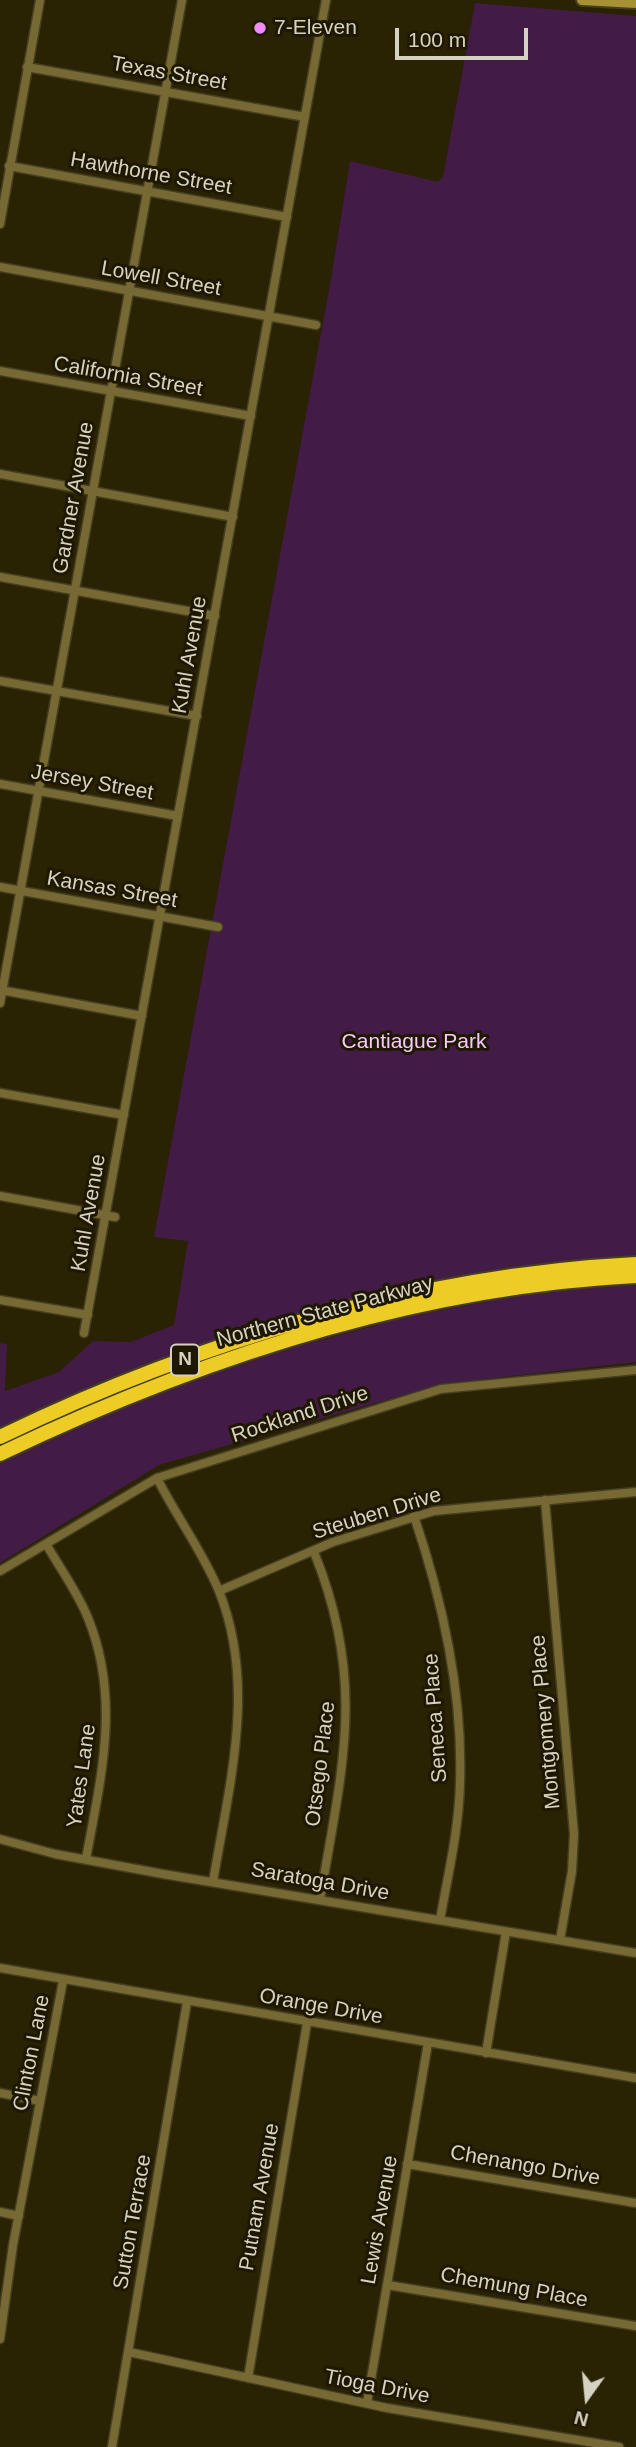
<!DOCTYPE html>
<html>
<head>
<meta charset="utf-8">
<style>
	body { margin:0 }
	#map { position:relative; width:636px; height:2447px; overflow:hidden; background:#292203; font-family:Arial,sans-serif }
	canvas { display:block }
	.north { position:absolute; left:552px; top:2363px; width:70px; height:70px; -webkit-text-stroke:5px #1f1800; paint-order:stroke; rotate:195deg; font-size:19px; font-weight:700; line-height:28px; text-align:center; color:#d6d2c1 }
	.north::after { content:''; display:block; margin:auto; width:24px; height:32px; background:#d6d2c1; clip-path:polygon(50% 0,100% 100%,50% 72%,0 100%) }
	.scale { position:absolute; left:395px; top:28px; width:133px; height:32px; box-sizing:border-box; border:4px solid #d6d2c1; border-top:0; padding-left:9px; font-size:21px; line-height:24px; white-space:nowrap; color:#d6d2c1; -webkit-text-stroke:5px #1f1800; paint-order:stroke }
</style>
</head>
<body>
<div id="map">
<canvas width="636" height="2447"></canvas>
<div class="north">N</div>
<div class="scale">100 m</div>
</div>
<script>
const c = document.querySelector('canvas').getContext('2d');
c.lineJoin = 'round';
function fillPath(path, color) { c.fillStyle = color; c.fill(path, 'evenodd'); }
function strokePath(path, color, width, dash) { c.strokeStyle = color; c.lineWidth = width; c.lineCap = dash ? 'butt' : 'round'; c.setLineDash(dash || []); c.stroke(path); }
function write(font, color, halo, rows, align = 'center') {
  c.font = font + ' Arial,sans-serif'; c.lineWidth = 6; c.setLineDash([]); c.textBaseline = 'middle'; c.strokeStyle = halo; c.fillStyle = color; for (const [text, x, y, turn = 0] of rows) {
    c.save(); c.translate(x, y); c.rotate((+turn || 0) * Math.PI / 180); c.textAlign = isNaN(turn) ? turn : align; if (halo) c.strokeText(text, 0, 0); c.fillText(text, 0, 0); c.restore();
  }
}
fillPath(new Path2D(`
	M 475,3 L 636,16 L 636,1257 L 419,1286 L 414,1315 L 539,1292 L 636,1284 L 636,1362 L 442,1384 L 159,1465 L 0,1563 L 0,1460 L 62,1430 L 233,1363 L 381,1324 L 385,1294 L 0,1431 L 0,1343 L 7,1344 L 5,1391 L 59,1372 L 93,1341 L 131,1342 L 174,1325 L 188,1241 L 154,1237 L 331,279 L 350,161 L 438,182 L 443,177 Z`), '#421b46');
const minor = new Path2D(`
	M 27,67 L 305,117
	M 9,166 L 287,217
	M 0,224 L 40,0
	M 0,267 L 316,325
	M 0,371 L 251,416
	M 0,474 L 233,517
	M 0,577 L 215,616
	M 0,681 L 197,716
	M 0,784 L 178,816
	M 0,887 L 218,927
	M 0,990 L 142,1016
	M 0,1003 L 182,0
	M 0,1093 L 124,1115
	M 0,1196 L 115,1217
	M 0,1300 L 88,1315
	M 84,1333 L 326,0
	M 157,1478 C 176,1516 203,1552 219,1591 C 257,1686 229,1785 213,1882
	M 545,1500 L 574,1834 L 572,1871 L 560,1940
	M 414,1516 C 443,1602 463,1692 460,1783 C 459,1829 448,1875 440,1920
	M 46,1544 C 60,1568 78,1593 88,1618 C 121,1699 101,1777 86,1859
	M 314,1552 C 367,1683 342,1767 320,1900
	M 0,1571 L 157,1478 L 441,1389 L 636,1370
	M 219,1591 L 333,1542 L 434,1511 L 636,1492
	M 0,1839 L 55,1854 L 163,1874 L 636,1953
	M 0,1968 L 636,2078
	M 486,2053 L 506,1932
	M 0,2093 L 40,2101
	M 407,2164 L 636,2203
	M 0,2212 L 19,2216
	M 387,2285 L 636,2326
	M 0,2339 L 13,2245 L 63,1981
	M 129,2352 L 387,2408 L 619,2447
	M 248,2378 L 307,2023
	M 367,2403 L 428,2043
	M 112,2447 L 187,2002`);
const secondary = new Path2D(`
	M 582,0 L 636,3`);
const motorway = new Path2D(`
	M 0,1437 C 196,1342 417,1275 636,1264
	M 0,1454 C 198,1359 415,1287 636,1276`);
strokePath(minor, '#453e21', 11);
strokePath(secondary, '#453e21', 14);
strokePath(motorway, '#453e21', 18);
strokePath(minor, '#766933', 8);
strokePath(secondary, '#a69134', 10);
strokePath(motorway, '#eecc26', 14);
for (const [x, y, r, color] of [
	[260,28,7,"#ee8cf8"]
]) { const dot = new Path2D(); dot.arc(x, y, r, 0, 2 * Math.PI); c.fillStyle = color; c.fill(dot); strokePath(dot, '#1f1800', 2.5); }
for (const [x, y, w] of [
	[185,1360,28]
]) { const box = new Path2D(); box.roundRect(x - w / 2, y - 15.5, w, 31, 5); c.fillStyle = '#1f1800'; c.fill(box); strokePath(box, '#d6d2c1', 2); }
write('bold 19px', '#d6d2c1', null, [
	["N",185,1360]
]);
write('21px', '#d6d2c1', '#1f1800', [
	["7-Eleven",274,28]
], 'left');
write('21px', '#d6d2c1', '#1f1800', [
	["Texas Street",169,74,10],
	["Hawthorne Street",151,174,10],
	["Lowell Street",161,279,10],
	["California Street",128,377,10],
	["Gardner Avenue",74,498,-80],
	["Kuhl Avenue",190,655,-80],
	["Jersey Street",92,783,10],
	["Kansas Street",112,890,10],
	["Kuhl Avenue",89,1213,-80],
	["Northern State Parkway",325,1312,-15],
	["Rockland Drive",300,1415,-18],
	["Steuben Drive",377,1514,-17],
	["Seneca Place",436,1718,-94],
	["Montgomery Place",546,1722,-95],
	["Otsego Place",321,1764,-83],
	["Yates Lane",82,1776,-82],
	["Saratoga Drive",320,1882,10],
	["Orange Drive",321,2007,10],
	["Clinton Lane",32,2053,-79],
	["Chenango Drive",525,2166,10],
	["Putnam Avenue",260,2197,-80],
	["Lewis Avenue",380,2220,-80],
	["Sutton Terrace",133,2222,-80],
	["Chemung Place",514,2288,10],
	["Tioga Drive",377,2387,11]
]);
write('21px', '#f6c9fa', '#1f1800', [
	["Cantiague Park",414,1042]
]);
</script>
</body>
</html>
